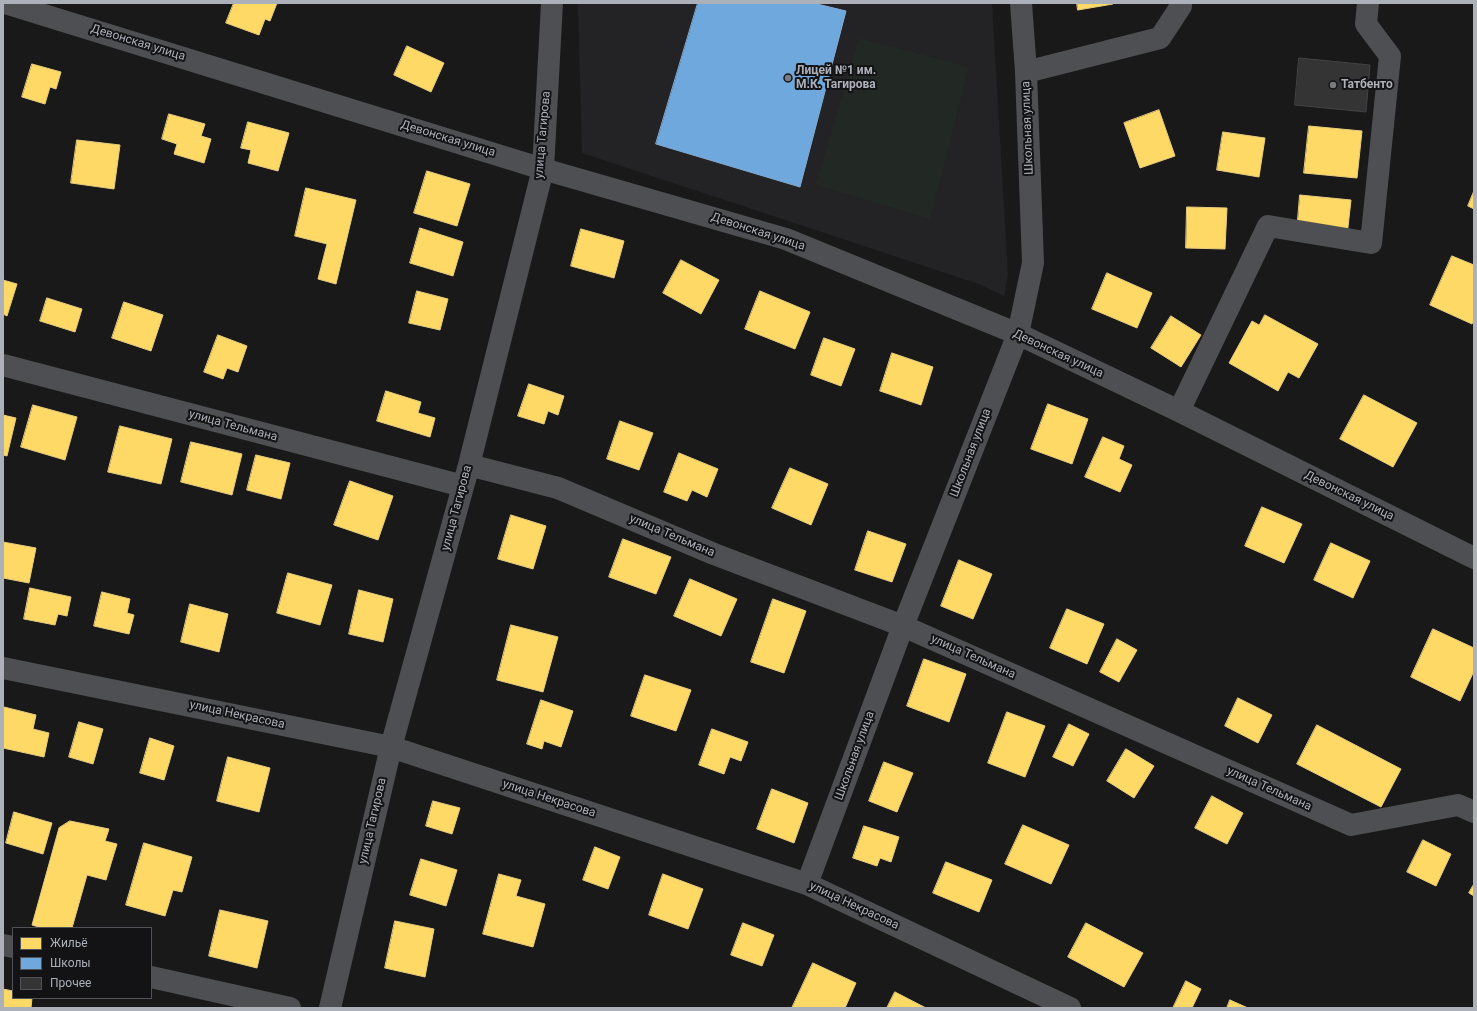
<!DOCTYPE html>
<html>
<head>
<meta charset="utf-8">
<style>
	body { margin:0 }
	#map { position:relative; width:1477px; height:1011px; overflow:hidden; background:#191919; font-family:Roboto,sans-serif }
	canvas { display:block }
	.frame { position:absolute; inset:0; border:4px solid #acb0b9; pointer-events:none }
	.legend { position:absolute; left:12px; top:927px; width:140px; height:72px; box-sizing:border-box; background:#131315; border:1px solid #505257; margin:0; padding:5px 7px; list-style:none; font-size:12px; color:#acb0b9 }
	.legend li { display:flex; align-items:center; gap:8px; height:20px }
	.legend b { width:20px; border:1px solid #505257 }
</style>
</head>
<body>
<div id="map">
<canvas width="1477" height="1011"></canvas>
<div class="frame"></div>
<ul class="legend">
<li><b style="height:11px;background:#ffd966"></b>Жильё</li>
<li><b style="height:11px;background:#6fa8dc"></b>Школы</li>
<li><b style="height:11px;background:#343434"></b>Прочее</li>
</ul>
</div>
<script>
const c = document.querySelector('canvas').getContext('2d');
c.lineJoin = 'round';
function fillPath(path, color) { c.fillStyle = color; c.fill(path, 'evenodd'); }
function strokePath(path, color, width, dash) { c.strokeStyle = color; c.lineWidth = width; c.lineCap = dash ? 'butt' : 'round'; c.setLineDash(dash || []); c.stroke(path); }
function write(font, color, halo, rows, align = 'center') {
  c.font = font + ' Roboto,sans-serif'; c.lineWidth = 4; c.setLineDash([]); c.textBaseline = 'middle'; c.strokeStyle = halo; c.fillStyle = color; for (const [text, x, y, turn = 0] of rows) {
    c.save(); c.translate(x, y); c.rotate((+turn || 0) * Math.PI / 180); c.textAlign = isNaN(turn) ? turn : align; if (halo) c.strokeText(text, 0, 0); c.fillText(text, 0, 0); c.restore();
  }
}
fillPath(new Path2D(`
	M 578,3 L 992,3 L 1008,275 L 1004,296 L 979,284 L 582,153 Z`), '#232325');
fillPath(new Path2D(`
	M 859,38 L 969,67 L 930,219 L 816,185 Z`), '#222823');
const homes = new Path2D(`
	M 234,3 L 277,3 L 270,21 L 265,19 L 259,35 L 226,23 Z
	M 1077,3 L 1113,3 L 1113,4 L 1078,10 Z
	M 407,46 L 444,63 L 431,92 L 394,75 Z
	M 32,64 L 61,72 L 56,89 L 50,87 L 45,104 L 22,97 Z
	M 1159,110 L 1175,156 L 1140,168 L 1124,123 Z
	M 169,114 L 205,124 L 201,136 L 211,139 L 204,163 L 174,154 L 177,144 L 162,139 Z
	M 248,122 L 289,133 L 278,171 L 248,163 L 251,150 L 241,148 Z
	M 1309,126 L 1362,131 L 1357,178 L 1304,173 Z
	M 1223,132 L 1265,138 L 1259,177 L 1217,170 Z
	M 77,140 L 120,145 L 114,189 L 71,183 Z
	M 427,171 L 470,184 L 457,226 L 414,213 Z
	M 306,188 L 356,200 L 336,284 L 318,279 L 327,244 L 295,236 Z
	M 1474,191 L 1474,209 L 1468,206 Z
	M 1300,195 L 1351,200 L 1347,236 L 1297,231 Z
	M 1187,207 L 1227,208 L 1225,249 L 1186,248 Z
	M 420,228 L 463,242 L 453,276 L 410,263 Z
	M 581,229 L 624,241 L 614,278 L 571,266 Z
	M 1452,256 L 1474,265 L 1474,319 L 1472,324 L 1430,305 Z
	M 681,260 L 719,280 L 701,314 L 663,293 Z
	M 1107,273 L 1152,293 L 1137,328 L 1092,309 Z
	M 3,280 L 17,284 L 7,316 L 3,314 Z
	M 417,291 L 448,299 L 440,330 L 409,323 Z
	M 760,291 L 810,312 L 795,349 L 745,329 Z
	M 47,298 L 82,309 L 75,332 L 40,321 Z
	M 124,302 L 163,315 L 151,351 L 112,338 Z
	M 1265,315 L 1318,344 L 1299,378 L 1288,372 L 1278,391 L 1229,363 L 1252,321 L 1259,325 Z
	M 1171,316 L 1201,335 L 1181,367 L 1151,348 Z
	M 218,335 L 247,346 L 238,372 L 227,368 L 223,379 L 204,372 Z
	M 824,338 L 855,349 L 841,386 L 811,375 Z
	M 892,353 L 933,367 L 921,405 L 880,391 Z
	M 529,384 L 564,396 L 558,415 L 548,411 L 544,424 L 518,416 Z
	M 386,391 L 421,402 L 418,413 L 435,418 L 430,437 L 377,421 Z
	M 1364,395 L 1417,423 L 1393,467 L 1340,439 Z
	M 1048,404 L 1088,419 L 1072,464 L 1031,449 Z
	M 33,405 L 77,417 L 65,460 L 21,447 Z
	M 3,415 L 16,418 L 7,456 L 3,455 Z
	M 620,421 L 653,433 L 639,470 L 607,459 Z
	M 120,426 L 172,439 L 161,484 L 108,472 Z
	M 1103,437 L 1124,446 L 1119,459 L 1132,465 L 1120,492 L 1085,477 Z
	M 191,442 L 242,454 L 232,495 L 181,482 Z
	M 679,453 L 718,469 L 707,497 L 692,490 L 687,501 L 664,492 Z
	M 256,455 L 290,463 L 281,499 L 247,490 Z
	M 790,468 L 828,484 L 811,525 L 772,508 Z
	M 350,481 L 393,496 L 378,540 L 334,525 Z
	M 1262,507 L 1302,524 L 1284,563 L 1245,546 Z
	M 511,515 L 546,526 L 533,569 L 498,559 Z
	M 868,531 L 906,544 L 892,582 L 855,570 Z
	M 623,539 L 671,557 L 656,594 L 609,577 Z
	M 3,542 L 36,548 L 29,583 L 3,578 Z
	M 1331,543 L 1370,561 L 1353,598 L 1314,580 Z
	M 959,560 L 992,574 L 973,619 L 941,606 Z
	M 288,573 L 332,585 L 320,625 L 277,613 Z
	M 690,579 L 737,599 L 721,636 L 674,616 Z
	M 30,588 L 71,597 L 67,616 L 58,614 L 55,625 L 24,619 Z
	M 359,590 L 393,599 L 383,642 L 349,634 Z
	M 102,592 L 130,599 L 127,613 L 134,615 L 129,634 L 94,626 Z
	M 773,599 L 806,611 L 784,673 L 751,662 Z
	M 190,604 L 228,614 L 219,652 L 181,642 Z
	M 1067,609 L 1104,624 L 1087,664 L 1050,648 Z
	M 511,625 L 558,637 L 543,692 L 497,680 Z
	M 1433,629 L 1474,648 L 1474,671 L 1460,701 L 1411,677 Z
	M 1117,639 L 1137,650 L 1119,682 L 1100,672 Z
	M 924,659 L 966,674 L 949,722 L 907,706 Z
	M 645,675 L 691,690 L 676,731 L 631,716 Z
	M 1238,698 L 1272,715 L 1258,743 L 1225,726 Z
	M 541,700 L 573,711 L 561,747 L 544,741 L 542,749 L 527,744 Z
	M 4,707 L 36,715 L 33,729 L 49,733 L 44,757 L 3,748 Z
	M 1007,712 L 1045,726 L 1025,777 L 988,763 Z
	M 79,722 L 103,729 L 93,764 L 69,757 Z
	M 1069,724 L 1089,734 L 1073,766 L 1053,757 Z
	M 1317,725 L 1401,769 L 1381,807 L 1297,764 Z
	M 712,729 L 748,742 L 741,761 L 730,757 L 724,774 L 699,765 Z
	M 150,738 L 174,746 L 164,780 L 140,773 Z
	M 1126,749 L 1154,766 L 1134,798 L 1107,781 Z
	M 228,757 L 270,768 L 259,812 L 217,801 Z
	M 884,762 L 913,773 L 897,812 L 869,801 Z
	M 772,789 L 808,803 L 794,843 L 757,829 Z
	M 1212,796 L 1243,813 L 1227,844 L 1195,828 Z
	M 433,801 L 460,808 L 452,834 L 426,826 Z
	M 14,812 L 52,823 L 43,854 L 6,843 Z
	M 70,821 L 109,829 L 105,841 L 117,844 L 106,880 L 87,875 L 72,928 L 42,928 L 32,925 L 59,828 Z
	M 1023,825 L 1069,845 L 1051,884 L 1005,864 Z
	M 864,826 L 899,837 L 891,862 L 880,858 L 877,866 L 853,858 Z
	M 1423,840 L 1451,854 L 1436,886 L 1407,872 Z
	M 144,843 L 192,857 L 182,892 L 173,890 L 165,916 L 126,905 Z
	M 595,847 L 620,857 L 608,889 L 583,880 Z
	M 421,859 L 457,870 L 446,906 L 410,895 Z
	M 946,862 L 992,880 L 979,912 L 933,893 Z
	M 499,874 L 521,880 L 516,896 L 545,904 L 533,947 L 483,934 Z
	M 663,874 L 703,889 L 688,929 L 649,915 Z
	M 1474,884 L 1474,896 L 1469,893 Z
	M 220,910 L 268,921 L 257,968 L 209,956 Z
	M 395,921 L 434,929 L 425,977 L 385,968 Z
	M 743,923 L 774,935 L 762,966 L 731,955 Z
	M 1086,923 L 1143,953 L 1124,987 L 1068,957 Z
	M 813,963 L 856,983 L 845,1008 L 792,1008 Z
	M 1186,981 L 1201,989 L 1192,1008 L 1173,1008 Z
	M 3,989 L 13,991 L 13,998 L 32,998 L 31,1008 L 3,1008 Z
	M 895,992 L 926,1008 L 887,1008 Z
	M 1230,1000 L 1248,1008 L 1227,1008 Z`);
fillPath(homes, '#ffd966');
strokePath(homes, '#e6cd7f', 1);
const schools = new Path2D(`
	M 698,3 L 813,3 L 846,11 L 800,187 L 656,144 Z`);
fillPath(schools, '#6fa8dc');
strokePath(schools, '#81aad2', 1);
const building = new Path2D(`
	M 1299,58 L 1370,65 L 1366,112 L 1295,105 Z`);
fillPath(building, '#343434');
strokePath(building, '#424345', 1);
strokePath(new Path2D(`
	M 5,3 L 543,169 L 786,239 L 1018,334 L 1179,411 L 1474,558
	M 1026,72 L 1160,38 L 1181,6 L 1181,3
	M 3,365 L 463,486
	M 1179,411 L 1268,226 L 1371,243 L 1390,56 L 1366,24 L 1368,3
	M 469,465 L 558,488 L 714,554 L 903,626 L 1351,825 L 1458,805 L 1474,812
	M 3,668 L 391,747 L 807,884 L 1070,1008
	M 807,884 L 903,626 L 1018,334 L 1033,263 L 1026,72 L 1021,3
	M 3,945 L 13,947
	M 151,977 L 290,1008
	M 330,1008 L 391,747 L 469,465 L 543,169 L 552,3`), '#4e4f52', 22);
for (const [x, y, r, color] of [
	[788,78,4,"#797b81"],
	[1333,85,4,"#797b81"]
]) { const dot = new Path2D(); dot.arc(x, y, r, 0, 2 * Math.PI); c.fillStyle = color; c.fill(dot); strokePath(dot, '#131315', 1.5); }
write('12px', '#acb0b9', '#131315', [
	["Девонская улица",138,43,17],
	["Школьная улица",1028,128,-92],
	["улица Тагирова",543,135,-85],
	["Девонская улица",448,139,17],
	["Девонская улица",758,232,18],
	["Девонская улица",1058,354,25],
	["улица Тельмана",233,426,15],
	["Школьная улица",971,453,-69],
	["Девонская улица",1349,496,26],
	["улица Тагирова",457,508,-75],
	["улица Тельмана",672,536,23],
	["улица Тельмана",973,657,24],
	["улица Некрасова",237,715,12],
	["Школьная улица",855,756,-70],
	["улица Тельмана",1269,789,24],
	["улица Некрасова",549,799,18],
	["улица Тагирова",373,821,-77],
	["улица Некрасова",854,906,25]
]);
write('bold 12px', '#acb0b9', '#131315', [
	["Лицей №1 им.",796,71],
	["М.К. Тагирова",796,85],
	["Татбенто",1341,85]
], 'left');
</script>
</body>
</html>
